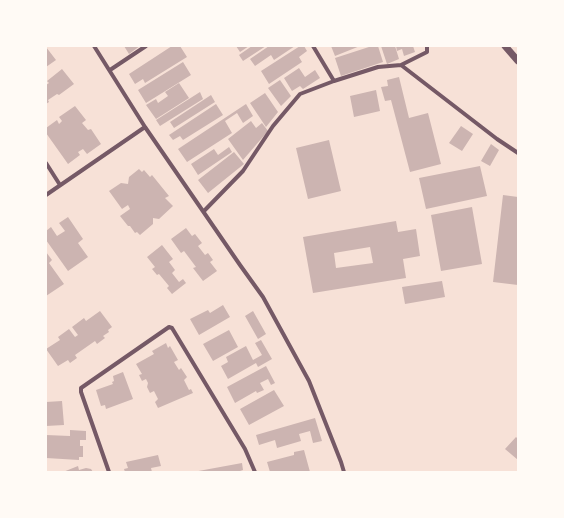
<!DOCTYPE html>
<html>
<head>
<meta charset="utf-8">
<style>
	body { margin:0 }
	#map { position:relative; width:564px; height:518px; overflow:hidden; background:#f7e1d7; font-family:Inter,sans-serif }
	canvas { display:block }
	.frame { position:absolute; inset:0; border:47px solid #fffaf5; pointer-events:none }
</style>
</head>
<body>
<div id="map">
<canvas width="564" height="518"></canvas>
<div class="frame"></div>
</div>
<script>
const c = document.querySelector('canvas').getContext('2d');
c.lineJoin = 'round';
function fillPath(path, color) { c.fillStyle = color; c.fill(path, 'evenodd'); }
function strokePath(path, color, width, dash) { c.strokeStyle = color; c.lineWidth = width; c.lineCap = dash ? 'butt' : 'round'; c.setLineDash(dash || []); c.stroke(path); }
fillPath(new Path2D(`
	M 124,46 L 140,46 L 129,54 Z
	M 172,46 L 180,46 L 187,57 L 145,83 L 143,79 L 135,84 L 129,74 Z
	M 236,46 L 249,46 L 240,52 Z
	M 252,46 L 266,46 L 243,61 L 239,55 Z
	M 269,46 L 295,46 L 274,60 L 271,55 L 255,66 L 250,59 Z
	M 300,46 L 304,46 L 307,51 L 299,57 L 302,62 L 269,84 L 261,71 Z
	M 331,46 L 360,46 L 335,56 Z
	M 372,46 L 378,46 L 383,62 L 341,76 L 335,58 Z
	M 381,46 L 395,46 L 399,59 L 387,64 Z
	M 396,46 L 413,46 L 415,52 L 404,56 L 402,49 L 397,51 Z
	M 46,47 L 56,60 L 46,67 Z
	M 183,62 L 191,75 L 146,103 L 138,90 Z
	M 299,68 L 305,77 L 315,70 L 320,78 L 303,89 L 300,86 L 292,91 L 284,78 Z
	M 62,69 L 74,84 L 59,95 L 57,94 L 48,100 L 49,102 L 46,104 L 46,85 L 49,83 L 47,81 Z
	M 399,77 L 409,118 L 428,113 L 441,164 L 410,172 L 391,100 L 385,101 L 381,87 L 388,86 L 387,80 Z
	M 280,80 L 291,96 L 281,106 L 268,88 Z
	M 179,83 L 189,98 L 156,119 L 146,105 L 156,99 L 158,103 L 168,96 L 165,92 Z
	M 376,90 L 380,111 L 354,117 L 350,96 Z
	M 200,92 L 203,99 L 160,126 L 156,120 Z
	M 265,93 L 278,112 L 266,127 L 250,103 Z
	M 211,95 L 215,102 L 174,128 L 170,122 Z
	M 216,104 L 223,115 L 183,140 L 180,136 L 173,140 L 169,135 Z
	M 246,104 L 253,116 L 243,123 L 237,113 L 225,121 L 232,133 L 187,162 L 178,149 Z
	M 75,106 L 86,120 L 82,123 L 88,130 L 91,129 L 101,144 L 87,154 L 83,149 L 78,152 L 80,155 L 68,164 L 46,133 L 46,128 L 57,120 L 59,124 L 62,121 L 59,117 Z
	M 251,121 L 256,128 L 262,123 L 268,131 L 243,160 L 228,139 Z
	M 461,126 L 473,134 L 462,151 L 449,143 Z
	M 329,140 L 341,191 L 308,199 L 296,148 Z
	M 491,144 L 499,150 L 490,166 L 481,161 Z
	M 229,147 L 232,152 L 198,175 L 191,164 L 214,149 L 218,155 Z
	M 234,152 L 244,164 L 208,193 L 198,180 Z
	M 480,166 L 487,196 L 426,209 L 419,178 Z
	M 139,169 L 142,172 L 144,170 L 150,177 L 152,175 L 169,196 L 165,198 L 173,206 L 159,219 L 153,218 L 153,224 L 140,235 L 137,232 L 135,233 L 130,226 L 128,226 L 120,216 L 130,209 L 128,205 L 122,209 L 109,191 L 121,183 L 128,184 L 129,177 Z
	M 503,195 L 518,197 L 518,285 L 493,282 Z
	M 472,207 L 482,264 L 441,271 L 431,215 Z
	M 68,217 L 83,239 L 78,243 L 88,257 L 68,271 L 46,240 L 46,231 L 51,227 L 57,236 L 65,231 L 59,223 Z
	M 396,221 L 398,232 L 416,229 L 420,256 L 403,259 L 406,278 L 313,293 L 303,237 ZM 370,247 L 373,263 L 336,268 L 334,253 Z
	M 186,228 L 192,236 L 195,234 L 202,243 L 198,246 L 205,255 L 208,253 L 213,260 L 210,262 L 217,271 L 203,281 L 193,268 L 196,267 L 184,251 L 181,253 L 171,239 Z
	M 162,245 L 173,259 L 169,262 L 175,270 L 172,273 L 179,282 L 183,279 L 186,283 L 172,294 L 167,288 L 169,286 L 159,274 L 157,275 L 152,269 L 155,267 L 147,257 Z
	M 46,252 L 52,260 L 49,263 L 64,284 L 46,296 Z
	M 442,281 L 445,297 L 405,304 L 402,287 Z
	M 223,305 L 230,317 L 199,335 L 190,319 L 208,310 L 210,313 Z
	M 100,311 L 112,327 L 108,330 L 109,332 L 103,336 L 105,338 L 97,344 L 95,341 L 75,355 L 77,358 L 70,363 L 68,360 L 58,366 L 46,349 L 60,340 L 58,337 L 69,329 L 75,337 L 78,335 L 72,327 L 84,318 L 86,321 Z
	M 253,311 L 266,334 L 258,339 L 245,316 Z
	M 229,330 L 238,347 L 213,361 L 203,344 Z
	M 261,340 L 272,359 L 258,367 L 256,363 L 228,379 L 221,366 L 228,362 L 226,357 L 246,346 L 253,360 L 262,355 L 255,343 Z
	M 166,343 L 168,348 L 170,346 L 178,360 L 174,362 L 179,370 L 181,368 L 187,377 L 184,380 L 189,390 L 191,389 L 193,393 L 158,408 L 155,402 L 158,399 L 154,391 L 150,393 L 147,387 L 148,383 L 146,379 L 142,381 L 139,375 L 142,374 L 136,364 L 154,354 L 152,351 Z
	M 266,366 L 275,383 L 271,385 L 268,379 L 260,383 L 264,390 L 257,393 L 256,391 L 235,403 L 227,387 Z
	M 123,372 L 133,399 L 106,409 L 105,405 L 101,406 L 96,390 L 113,384 L 112,382 L 114,381 L 113,376 Z
	M 274,390 L 284,406 L 249,425 L 240,409 Z
	M 62,401 L 64,425 L 46,426 L 46,402 Z
	M 315,418 L 322,441 L 313,443 L 310,431 L 299,434 L 301,441 L 277,448 L 275,440 L 259,445 L 256,435 Z
	M 70,430 L 86,431 L 86,440 L 80,440 L 80,446 L 83,446 L 83,457 L 79,457 L 79,460 L 46,458 L 46,435 L 70,436 Z
	M 516,437 L 518,439 L 518,460 L 505,449 Z
	M 304,450 L 310,472 L 270,472 L 267,462 L 294,455 L 294,452 Z
	M 158,455 L 161,466 L 151,468 L 152,472 L 125,472 L 124,469 L 128,468 L 126,462 Z
	M 242,463 L 243,470 L 237,472 L 193,472 Z
	M 78,466 L 79,470 L 86,468 L 91,469 L 93,472 L 63,472 Z`), '#ccb4b1');
strokePath(new Path2D(`
	M 94,46 L 145,127 L 240,265 L 263,297 L 309,381 L 341,462 L 344,472
	M 313,46 L 334,81
	M 401,65 L 427,52 L 427,46
	M 110,70 L 146,46
	M 46,163 L 60,185
	M 46,195 L 145,127
	M 204,211 L 243,171 L 273,126 L 300,94 L 334,81 L 378,67 L 401,65 L 497,139 L 518,153
	M 109,472 L 81,392 L 81,388 L 169,327 L 172,328 L 245,449 L 255,472`), '#755966', 4);
strokePath(new Path2D(`
	M 505,46 L 518,61`), '#755966', 7);
</script>
</body>
</html>
